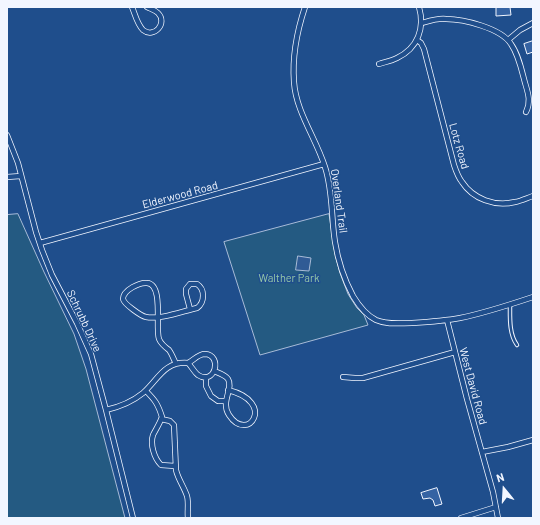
<!DOCTYPE html>
<html>
<head>
<meta charset="utf-8">
<style>
	body { margin:0 }
	#map { position:relative; width:540px; height:525px; overflow:hidden; background:#1f4e8c; font-family:Barlow,sans-serif }
	canvas { display:block }
	.frame { position:absolute; inset:0; border:8px solid #f2f6ff; pointer-events:none }
	.north { position:absolute; left:484px; top:469px; width:40px; height:40px; -webkit-text-stroke:3px #1f4e8c; paint-order:stroke; rotate:342deg; font-size:11px; font-weight:700; line-height:16px; text-align:center; color:#f2f6ff }
	.north::after { content:''; display:block; margin:auto; width:14px; height:18px; background:#f2f6ff; clip-path:polygon(50% 0,100% 100%,50% 72%,0 100%) }
</style>
</head>
<body>
<div id="map">
<canvas width="540" height="525"></canvas>
<div class="frame"></div>
<div class="north">N</div>
</div>
<script>
const c = document.querySelector('canvas').getContext('2d');
c.lineJoin = 'round';
function fillPath(path, color) { c.fillStyle = color; c.fill(path, 'evenodd'); }
function strokePath(path, color, width, dash) { c.strokeStyle = color; c.lineWidth = width; c.lineCap = dash ? 'butt' : 'round'; c.setLineDash(dash || []); c.stroke(path); }
function write(font, color, halo, rows, align = 'center') {
  c.font = font + ' Barlow,sans-serif'; c.lineWidth = 3; c.setLineDash([]); c.textBaseline = 'middle'; c.strokeStyle = halo; c.fillStyle = color; for (const [text, x, y, turn = 0] of rows) {
    c.save(); c.translate(x, y); c.rotate((+turn || 0) * Math.PI / 180); c.textAlign = isNaN(turn) ? turn : align; if (halo) c.strokeText(text, 0, 0); c.fillText(text, 0, 0); c.restore();
  }
}
const green = new Path2D(`
	M 18,214 L 44,272 L 74,334 L 86,369 L 125,518 L 7,518 L 7,215 Z
	M 329,214 L 335,254 L 340,273 L 348,294 L 357,308 L 364,315 L 368,325 L 260,355 L 224,242 Z`);
fillPath(green, '#245a82');
strokePath(green, '#a8bbd7', 1);
const parking = new Path2D(`
	M 298,256 L 311,258 L 309,271 L 296,270 Z`);
fillPath(parking, '#305b95');
strokePath(parking, '#a8bbd7', 1);
const building = new Path2D(`
	M 510,7 L 511,15 L 496,16 L 496,8 Z
	M 533,41 L 533,52 L 527,54 L 524,44 Z
	M 437,488 L 442,504 L 435,506 L 433,500 L 430,498 L 423,499 L 421,493 Z`);
fillPath(building, '#3563a3');
strokePath(building, '#f2f6ff', 1);
const service = new Path2D(`
	M 510,305 C 510,318 509,334 517,345`);
const minor = new Path2D(`
	M 132,7 C 135,14 137,24 143,30 C 154,39 168,23 158,13 C 155,10 151,9 147,7
	M 305,7 C 297,31 292,56 294,82 C 296,112 316,138 325,167 C 333,191 331,217 335,242 C 338,261 344,279 353,296 C 359,306 366,315 376,320 C 387,325 400,323 412,323 C 428,322 444,321 460,318 C 485,313 509,305 533,297
	M 422,23 C 429,21 438,18 446,19 C 463,19 501,28 511,44 C 518,54 521,67 524,79 C 527,91 532,100 526,112
	M 417,40 L 421,43 L 424,49 L 454,165 C 456,171 458,177 462,182 C 473,199 495,207 515,202 C 521,201 527,198 533,196
	M 508,40 L 520,30 L 533,23
	M 379,64 C 385,62 391,61 397,58 C 418,48 425,28 419,7
	M 7,135 L 18,163 L 36,232 L 42,250 L 52,275 L 77,323 L 91,354 L 106,410 L 133,518
	M 7,177 L 21,176
	M 40,243 L 324,164
	M 447,320 L 467,399 L 493,492 L 498,518
	M 176,364 C 174,360 172,354 169,350 C 165,347 161,344 159,339 C 155,328 164,284 147,283 C 140,282 123,290 123,299 C 124,304 141,316 146,317 C 160,320 183,311 197,308 C 205,302 205,289 197,284 L 190,284 L 186,289 L 186,294 L 190,309
	M 214,371 C 219,373 225,375 228,379 C 234,388 220,402 229,415 C 248,444 277,402 228,390
	M 206,377 L 206,386 L 211,396 L 218,401 L 226,401
	M 343,377 L 355,378 L 363,378 L 455,352
	M 146,391 C 155,400 158,404 162,417 C 160,423 156,429 153,435 C 150,444 154,458 161,465 L 175,466
	M 106,410 C 119,407 132,402 143,393 C 158,380 164,361 188,363 C 192,367 194,372 198,375 C 215,386 223,355 205,354 C 198,354 194,360 188,363
	M 161,419 L 170,421 L 174,425 L 176,470 C 178,479 184,487 187,496 C 189,503 187,512 188,518
	M 482,452 L 508,447 L 533,440
	M 461,518 L 496,507`);
strokePath(service, '#f2f6ff', 4.5);
strokePath(minor, '#f2f6ff', 6);
strokePath(service, '#1f4e8c', 2.5);
strokePath(minor, '#1f4e8c', 4.5);
write('11px', '#f2f6ff', '#1f4e8c', [
	["Lotz Road",459,146,74],
	["Elderwood Road",180,195,-15],
	["Overland Trail",339,201,82],
	["Schrubb Drive",84,321,65],
	["West David Road",473,386,75]
]);
write('11px', '#97c8a6', '#1f4e8c', [
	["Walther Park",289,278]
]);
</script>
</body>
</html>
